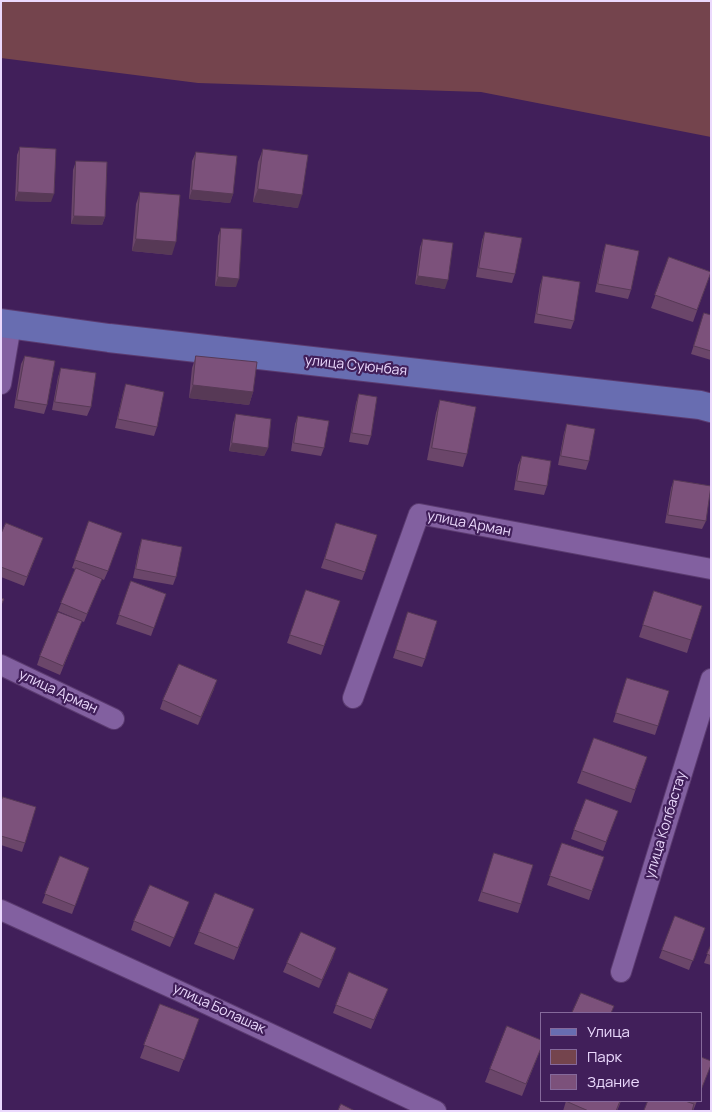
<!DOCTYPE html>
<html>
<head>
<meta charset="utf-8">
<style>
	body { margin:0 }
	#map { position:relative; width:712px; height:1112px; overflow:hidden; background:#411f5a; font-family:Manrope,sans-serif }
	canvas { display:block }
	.frame { position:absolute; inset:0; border:2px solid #ebd9fd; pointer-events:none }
	.legend { position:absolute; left:540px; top:1012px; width:162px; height:90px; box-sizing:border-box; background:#411f5a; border:1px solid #85699b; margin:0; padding:6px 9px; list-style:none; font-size:15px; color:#ebd9fd }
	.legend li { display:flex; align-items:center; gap:10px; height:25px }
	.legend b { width:25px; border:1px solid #85699b }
</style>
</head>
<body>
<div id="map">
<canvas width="712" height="1112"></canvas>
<div class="frame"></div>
<ul class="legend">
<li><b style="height:6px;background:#686db1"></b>Улица</li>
<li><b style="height:14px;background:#74444d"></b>Парк</li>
<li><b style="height:14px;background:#7c517b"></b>Здание</li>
</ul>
</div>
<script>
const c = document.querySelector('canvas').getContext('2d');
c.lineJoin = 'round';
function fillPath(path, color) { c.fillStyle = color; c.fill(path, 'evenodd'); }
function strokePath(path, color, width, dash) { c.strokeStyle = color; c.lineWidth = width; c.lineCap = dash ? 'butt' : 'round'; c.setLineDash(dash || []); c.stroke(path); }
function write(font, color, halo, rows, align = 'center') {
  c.font = font + ' Manrope,sans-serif'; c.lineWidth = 4.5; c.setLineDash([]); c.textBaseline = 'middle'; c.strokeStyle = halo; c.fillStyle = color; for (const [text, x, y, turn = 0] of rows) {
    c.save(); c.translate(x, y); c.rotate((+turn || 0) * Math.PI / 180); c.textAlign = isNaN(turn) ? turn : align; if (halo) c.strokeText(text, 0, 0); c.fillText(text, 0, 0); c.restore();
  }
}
fillPath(new Path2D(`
	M 1,1 L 711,1 L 711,137 L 481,92 L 198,83 L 1,58 Z`), '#74444d');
const minor = new Path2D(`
	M 1,384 L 11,325
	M 1,665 L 114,719
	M 353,698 L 419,514 L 711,569
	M 1,910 L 181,992 L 436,1111
	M 621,972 L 711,679`);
const secondary = new Path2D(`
	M 1,323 L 109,338 L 700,405 L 711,408`);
strokePath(minor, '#5b3b70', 22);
strokePath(secondary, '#5b3b70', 30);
strokePath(minor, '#8260a0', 20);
strokePath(secondary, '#686db1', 28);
fillPath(new Path2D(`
	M 20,147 L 51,202 L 15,201 L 17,155 Z
	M 263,149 L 298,208 L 253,202 L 258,162 Z
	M 196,152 L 233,194 L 230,203 L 189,199 L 192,161 Z
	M 76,161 L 105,217 L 102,225 L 71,224 L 73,170 Z
	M 140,192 L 172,255 L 132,251 L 136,204 Z
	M 221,228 L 236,287 L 215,286 L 218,236 Z
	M 485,232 L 515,274 L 512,283 L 476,277 L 482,240 Z
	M 423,239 L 445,289 L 415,284 L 420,247 Z
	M 606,244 L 631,290 L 628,299 L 595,292 L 603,253 Z
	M 669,257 L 711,272 L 693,322 L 651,308 Z
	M 543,276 L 574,321 L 571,329 L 534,323 L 540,285 Z
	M 704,313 L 711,315 L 711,360 L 691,354 Z
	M 25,356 L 47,405 L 44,414 L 14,408 L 21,364 Z
	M 196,356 L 253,392 L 249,405 L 189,398 L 192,368 Z
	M 61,368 L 91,407 L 87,416 L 52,410 L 58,377 Z
	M 126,384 L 157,427 L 154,436 L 115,428 L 123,393 Z
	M 359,394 L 371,436 L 368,445 L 349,442 L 356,403 Z
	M 440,400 L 467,454 L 463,467 L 427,460 L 436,413 Z
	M 236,414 L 268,448 L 264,456 L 229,451 L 233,423 Z
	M 298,416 L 324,448 L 321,456 L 291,451 L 295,424 Z
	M 567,424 L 589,461 L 586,470 L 558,465 L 564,433 Z
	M 522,456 L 547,486 L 544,495 L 514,490 L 518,465 Z
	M 674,480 L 706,521 L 702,529 L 665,523 L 671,488 Z
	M 89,521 L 108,571 L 104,580 L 102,579 L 84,622 L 58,611 L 75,569 L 72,568 Z
	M 336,523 L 365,572 L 362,580 L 321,568 Z
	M 1,534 L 43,538 L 24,586 L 1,577 Z
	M 142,539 L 176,577 L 173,585 L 133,578 L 139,548 Z
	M 131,581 L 166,594 L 151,636 L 116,624 Z
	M 306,590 L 340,601 L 321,655 L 287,643 Z
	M 654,591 L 691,640 L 687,653 L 639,637 Z
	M 408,612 L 425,659 L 422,667 L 393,658 Z
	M 82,621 L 60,675 L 37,665 L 40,656 Z
	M 627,678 L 658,726 L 655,735 L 613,722 Z
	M 214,689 L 198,725 L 160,709 L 163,700 Z
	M 594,738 L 647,757 L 631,803 L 577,783 Z
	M 1,801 L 25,843 L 22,852 L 1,845 Z
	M 618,811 L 603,851 L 571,839 L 574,830 Z
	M 562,843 L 604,857 L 589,900 L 547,885 Z
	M 494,853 L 521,904 L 518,913 L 478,901 Z
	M 60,856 L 89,868 L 72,914 L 42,903 Z
	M 186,910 L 170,947 L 131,930 L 134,921 Z
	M 675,916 L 705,928 L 689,970 L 659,958 Z
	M 249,922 L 234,960 L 194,944 L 199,932 Z
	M 711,945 L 711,965 L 704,963 Z
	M 333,957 L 319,988 L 283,972 L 287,963 Z
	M 388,989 L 371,1029 L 333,1013 L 336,1005 Z
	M 160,1004 L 199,1019 L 179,1072 L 140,1058 Z
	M 541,1048 L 522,1096 L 485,1082 L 490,1069 Z
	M 566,1101 L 621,1101 L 617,1111 L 563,1111 Z
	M 648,1101 L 697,1101 L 693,1111 L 644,1111 Z`), '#6b466a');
fillPath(new Path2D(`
	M 258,189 L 302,195 L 298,208 L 253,202 Z
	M 192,190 L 233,194 L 230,203 L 189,199 Z
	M 18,192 L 54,194 L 51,202 L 15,201 Z
	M 74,216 L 105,217 L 102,225 L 71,224 Z
	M 136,239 L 176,242 L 172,255 L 132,251 Z
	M 418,276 L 448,280 L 445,289 L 415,284 Z
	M 218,277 L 239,279 L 236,287 L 215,286 Z
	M 193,385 L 253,392 L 249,405 L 189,398 Z
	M 232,443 L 268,448 L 264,456 L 229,451 Z
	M 217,680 L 214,689 L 198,725 L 201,717 Z
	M 336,948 L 333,957 L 319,988 L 322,980 Z`), '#573956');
const building = new Path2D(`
	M 20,147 L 56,149 L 54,194 L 18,192 Z
	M 263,149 L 308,155 L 302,195 L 258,189 Z
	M 196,152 L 237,156 L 233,194 L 192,190 Z
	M 76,161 L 107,162 L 105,217 L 74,216 Z
	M 140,192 L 180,195 L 176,242 L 136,239 Z
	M 221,228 L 242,229 L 239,279 L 218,277 Z
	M 485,232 L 522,238 L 515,274 L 479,268 Z
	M 423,239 L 453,243 L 448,280 L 418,276 Z
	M 606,244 L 639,251 L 631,290 L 598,284 Z
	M 669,257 L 711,272 L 697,310 L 655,295 Z
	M 543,276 L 580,282 L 574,321 L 537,314 Z
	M 704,313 L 711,315 L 711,351 L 694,346 Z
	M 25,356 L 55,361 L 47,405 L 17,400 Z
	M 196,356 L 257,362 L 253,392 L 193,385 Z
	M 61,368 L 96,373 L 91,407 L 55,402 Z
	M 126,384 L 164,392 L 157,427 L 118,419 Z
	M 359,394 L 377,397 L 371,436 L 352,433 Z
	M 440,400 L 476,407 L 467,454 L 432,448 Z
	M 236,414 L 271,419 L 268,448 L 232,443 Z
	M 298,416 L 329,421 L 324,448 L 294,443 Z
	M 567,424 L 595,429 L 589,461 L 561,456 Z
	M 522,456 L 551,461 L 547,486 L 517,481 Z
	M 674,480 L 711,486 L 706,521 L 668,515 Z
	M 89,521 L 122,533 L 108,571 L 75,560 Z
	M 6,523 L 43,538 L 27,577 L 1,567 L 1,534 Z
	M 336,523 L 377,535 L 365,572 L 325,559 Z
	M 142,539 L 182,547 L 176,577 L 136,569 Z
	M 76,568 L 102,579 L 87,614 L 61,603 Z
	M 131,581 L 166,594 L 154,628 L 119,615 Z
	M 306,590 L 340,601 L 324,646 L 290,635 Z
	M 654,591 L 702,606 L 691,640 L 643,625 Z
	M 1,598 L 4,599 L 1,605 Z
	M 58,612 L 82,621 L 63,666 L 40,656 Z
	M 408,612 L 437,621 L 425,659 L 396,650 Z
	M 179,664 L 217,680 L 201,717 L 163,700 Z
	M 627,678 L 669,691 L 658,726 L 616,713 Z
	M 594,738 L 647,757 L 635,790 L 582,771 Z
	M 3,797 L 36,807 L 25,843 L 1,836 L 1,801 Z
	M 586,799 L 618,811 L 606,842 L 574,830 Z
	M 562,843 L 604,857 L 592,891 L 550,876 Z
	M 494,853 L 533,865 L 521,904 L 482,892 Z
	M 60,856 L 89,868 L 75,906 L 45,894 Z
	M 150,885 L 189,902 L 174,938 L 134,921 Z
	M 215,893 L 254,909 L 238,948 L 199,932 Z
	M 675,916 L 705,928 L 693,961 L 662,950 Z
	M 301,932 L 336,948 L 322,980 L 287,963 Z
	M 711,945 L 711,956 L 707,954 Z
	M 349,972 L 388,989 L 374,1020 L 336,1005 Z
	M 581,993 L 614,1006 L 611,1013 L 572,1013 Z
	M 160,1004 L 199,1019 L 184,1060 L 144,1045 Z
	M 507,1026 L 541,1040 L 541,1048 L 526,1084 L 490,1069 Z
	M 701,1057 L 711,1061 L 711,1065 L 701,1090 Z
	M 566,1101 L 620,1101 L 616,1111 L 589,1111 Z
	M 648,1101 L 685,1101 L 694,1104 L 692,1111 L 644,1111 Z
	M 341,1104 L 355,1111 L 338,1111 Z`);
fillPath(building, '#7c517b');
strokePath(building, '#573956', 1);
write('14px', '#ebd9fd', '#411f5a', [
	["улица Суюнбая",356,366,6],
	["улица Арман",469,524,11],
	["улица Арман",58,692,25],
	["улица Колбастау",666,825,-73],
	["улица Болашак",219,1009,25]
]);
</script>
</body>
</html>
